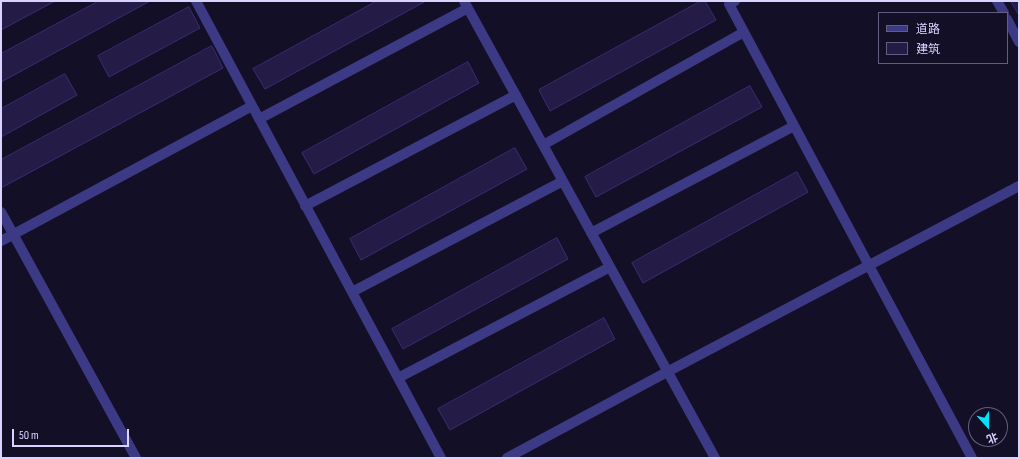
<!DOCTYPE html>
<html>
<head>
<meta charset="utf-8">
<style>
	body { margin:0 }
	#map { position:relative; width:1020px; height:459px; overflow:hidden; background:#130f26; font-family:"Sofia Sans Condensed","Noto Sans SC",sans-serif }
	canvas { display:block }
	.frame { position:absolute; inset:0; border:2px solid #d9d4ff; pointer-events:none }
	.legend { position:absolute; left:878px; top:12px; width:130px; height:52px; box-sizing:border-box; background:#130f26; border:1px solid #625e7d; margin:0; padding:5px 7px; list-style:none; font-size:12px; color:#d9d4ff }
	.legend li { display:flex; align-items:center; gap:8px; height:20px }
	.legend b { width:20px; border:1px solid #625e7d }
	.north { position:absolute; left:968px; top:407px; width:40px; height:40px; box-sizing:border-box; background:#130f26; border:1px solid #625e7d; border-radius:50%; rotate:159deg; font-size:11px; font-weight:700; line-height:16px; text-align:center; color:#d9d4ff }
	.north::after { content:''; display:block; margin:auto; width:14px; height:18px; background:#00e5ff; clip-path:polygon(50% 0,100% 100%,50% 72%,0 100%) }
	.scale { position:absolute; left:12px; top:429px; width:117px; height:18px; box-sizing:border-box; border:2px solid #d9d4ff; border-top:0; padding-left:5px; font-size:12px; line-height:14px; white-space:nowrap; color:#d9d4ff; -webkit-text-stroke:3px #130f26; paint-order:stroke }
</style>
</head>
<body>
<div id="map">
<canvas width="1020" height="459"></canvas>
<div class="frame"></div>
<ul class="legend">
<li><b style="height:5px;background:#3d3a85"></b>道路</li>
<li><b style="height:11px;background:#241b47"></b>建筑</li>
</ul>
<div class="north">北</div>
<div class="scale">50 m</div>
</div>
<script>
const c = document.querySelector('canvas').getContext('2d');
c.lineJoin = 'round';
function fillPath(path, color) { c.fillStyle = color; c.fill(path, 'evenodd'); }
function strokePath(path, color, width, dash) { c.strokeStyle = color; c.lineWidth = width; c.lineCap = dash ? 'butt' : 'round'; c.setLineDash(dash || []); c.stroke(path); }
const building = new Path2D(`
	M 4,1 L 55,1 L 1,30 L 1,3 Z
	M 99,1 L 150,1 L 1,82 L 1,54 Z
	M 377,1 L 426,1 L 265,89 L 253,69 Z
	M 701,1 L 705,1 L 716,20 L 550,111 L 539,90 Z
	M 1011,1 L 1019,1 L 1019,15 Z
	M 189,7 L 200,28 L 109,77 L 98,56 Z
	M 212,46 L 223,68 L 1,188 L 1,160 Z
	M 468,62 L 479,83 L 314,174 L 302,153 Z
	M 65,74 L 77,95 L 1,137 L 1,109 Z
	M 750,86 L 762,107 L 596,197 L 585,177 Z
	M 515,148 L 527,169 L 361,260 L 350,239 Z
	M 797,172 L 808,192 L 643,283 L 632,263 Z
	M 557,238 L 568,259 L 403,349 L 392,329 Z
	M 604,318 L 615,339 L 450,430 L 438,409 Z`);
fillPath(building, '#241b47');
strokePath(building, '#3b2d73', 1);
strokePath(new Path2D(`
	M 196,1 L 441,458
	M 464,1 L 715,458
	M 735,1 L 729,4 L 972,458
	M 997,1 L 1004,13
	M 1007,19 L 1019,42
	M 259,119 L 468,8
	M 543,145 L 744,32
	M 305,206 L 516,95
	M 1,212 L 136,458
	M 591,233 L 794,126
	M 1,241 L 252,106
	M 352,292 L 563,181
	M 398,378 L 610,267
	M 507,458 L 667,372 L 1019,186`), '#3d3a85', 10);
</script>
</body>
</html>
